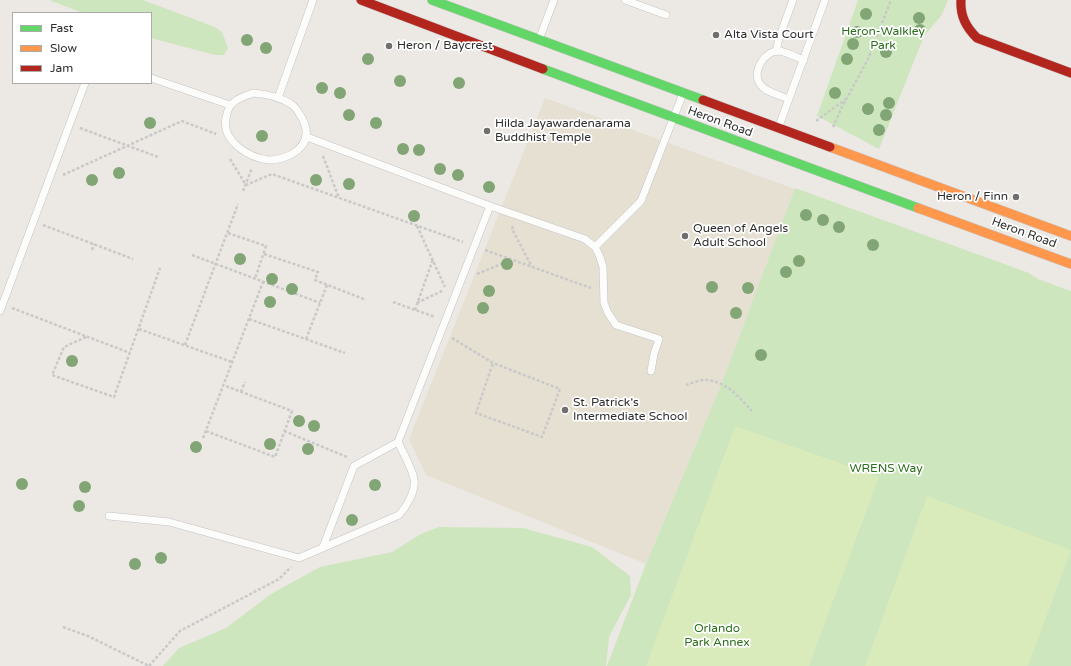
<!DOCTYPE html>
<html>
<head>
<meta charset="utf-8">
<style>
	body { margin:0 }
	#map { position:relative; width:1071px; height:666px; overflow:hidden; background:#ece8e4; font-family:"Varela Round",sans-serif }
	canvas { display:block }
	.legend { position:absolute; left:12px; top:12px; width:140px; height:72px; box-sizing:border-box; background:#fff; border:1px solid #ababab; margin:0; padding:5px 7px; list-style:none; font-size:12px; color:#2e2e2e }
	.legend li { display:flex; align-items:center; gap:8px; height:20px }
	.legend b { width:20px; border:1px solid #ababab }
</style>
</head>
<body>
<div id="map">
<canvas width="1071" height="666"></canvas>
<ul class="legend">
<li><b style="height:5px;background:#63d668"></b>Fast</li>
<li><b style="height:5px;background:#ff974d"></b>Slow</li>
<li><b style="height:5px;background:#b3261e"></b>Jam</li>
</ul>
</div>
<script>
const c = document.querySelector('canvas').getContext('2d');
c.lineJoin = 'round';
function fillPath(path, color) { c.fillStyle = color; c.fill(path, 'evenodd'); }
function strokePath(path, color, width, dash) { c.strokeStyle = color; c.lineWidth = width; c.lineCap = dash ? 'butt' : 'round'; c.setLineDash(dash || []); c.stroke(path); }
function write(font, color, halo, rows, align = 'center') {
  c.font = font + ' "Varela Round",sans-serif'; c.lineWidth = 3.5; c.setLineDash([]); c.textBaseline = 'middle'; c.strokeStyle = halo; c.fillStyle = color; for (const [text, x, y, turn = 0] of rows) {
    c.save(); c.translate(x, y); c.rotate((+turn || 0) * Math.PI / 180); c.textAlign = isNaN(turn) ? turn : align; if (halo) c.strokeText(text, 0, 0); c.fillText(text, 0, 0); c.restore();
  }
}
fillPath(new Path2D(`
	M 545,98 L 795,189 L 723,380 L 646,564 L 426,475 L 409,439 Z`), '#e6e0d3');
fillPath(new Path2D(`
	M 49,0 L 143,0 L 215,27 L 222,32 L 228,48 L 224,55 L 215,55 L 151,38 L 151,13 L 83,13 Z
	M 858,0 L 948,0 L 942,15 L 924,36 L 879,149 L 817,116 Z
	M 795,188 L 1029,273 L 1038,279 L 1071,291 L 1071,666 L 607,666 L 646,564 L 723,380 Z
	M 439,527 L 523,528 L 592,547 L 630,576 L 631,595 L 609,637 L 606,666 L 163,666 L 179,648 L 226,628 L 271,594 L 320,567 L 392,552 L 421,534 Z`), '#cee6be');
fillPath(new Path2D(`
	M 735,426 L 879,477 L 809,666 L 646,666 Z
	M 927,496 L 1071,550 L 1028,666 L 865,666 Z`), '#d9eabb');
const lane = new Path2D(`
	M 625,0 L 666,15
	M 540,37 L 554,0
	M 776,52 L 779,38 L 793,0
	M 151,78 L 230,105
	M 253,93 C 266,94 280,97 291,104 C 296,107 299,113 302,118 C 310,133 307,145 292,154 C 286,157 276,160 269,160 C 249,158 221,141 226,118 C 227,113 228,107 232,104 C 237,98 246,96 253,93 Z
	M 278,98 L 313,0
	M 789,99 C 780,95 766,93 760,84 C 751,71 766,49 780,51 C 788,53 796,57 804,60
	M 779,126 L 825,0
	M 307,137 L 490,206 L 585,239 L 595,247 L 600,257 L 603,267 L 604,303 L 608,313 L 616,325 L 659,339 L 654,354 L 651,371
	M 595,247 L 641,201 L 682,96
	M 0,311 L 85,83
	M 109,516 L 169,522 L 299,558 L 399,515 C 407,506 416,491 414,479 C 413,471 402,450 398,442
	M 323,547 L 354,466 L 398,442 L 490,206`);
const fast = new Path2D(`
	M 432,0 L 703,100
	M 543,69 L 918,208`);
const slow = new Path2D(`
	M 830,147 L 1071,236
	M 918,208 L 1071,264`);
const jam = new Path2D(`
	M 361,0 L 543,69
	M 961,0 C 960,16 966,27 977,38 L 1071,73
	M 703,100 L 830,147`);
strokePath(lane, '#c5c4c5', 8);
strokePath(fast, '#c5c4c5', 10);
strokePath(slow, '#c5c4c5', 10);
strokePath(jam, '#c5c4c5', 10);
strokePath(new Path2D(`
	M 816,121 L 846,99
	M 833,127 L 842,107 L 868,59 L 891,0
	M 80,128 L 158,157
	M 323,156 L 339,198
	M 230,159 L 246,185 L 272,174 L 463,242
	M 63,175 L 182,121 L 216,134
	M 243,191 L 252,168
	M 43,225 L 133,259
	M 417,226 L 445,287
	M 513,226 L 512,229 L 532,267
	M 228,233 L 266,246 L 255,279
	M 92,250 L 94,244
	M 485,250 L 591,288
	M 264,254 L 318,272 L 315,280 L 366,300
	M 192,255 L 320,303
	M 477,274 L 511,260
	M 393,302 L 435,317
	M 417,303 L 444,290
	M 12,308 L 130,353
	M 415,310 L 433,259
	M 249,319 L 345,353
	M 139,329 L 232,362
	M 86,337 L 64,347 L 52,375 L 114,397 L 160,268
	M 452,338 L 493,363 L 560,389 L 542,437 L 476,413 L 493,363
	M 306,339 L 327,285
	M 185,345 L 238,204
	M 686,385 C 692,383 701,379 707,380 C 727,382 740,398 752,411
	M 241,392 L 245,382
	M 206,431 L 275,457 L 292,411 L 223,385
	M 284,431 L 347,457
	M 203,438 L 263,282
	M 63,627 L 88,636 L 149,666
	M 149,666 L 180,631 L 279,579 L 291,567`), '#c9c9c8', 2.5, [3, 2]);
strokePath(lane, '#fcfcfb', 7);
strokePath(fast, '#63d668', 9);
strokePath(slow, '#ff974d', 9);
strokePath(jam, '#b3261e', 9);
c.fillStyle = '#82a575';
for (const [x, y] of [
	[866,14],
	[919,18],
	[920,30],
	[857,32],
	[247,40],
	[853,44],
	[266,48],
	[886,52],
	[368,59],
	[847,59],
	[400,81],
	[459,83],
	[322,88],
	[340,93],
	[835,93],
	[889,103],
	[868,109],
	[349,115],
	[886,115],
	[150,123],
	[376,123],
	[879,130],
	[262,136],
	[403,149],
	[419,150],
	[440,169],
	[119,173],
	[458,175],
	[92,180],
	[316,180],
	[349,184],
	[489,187],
	[806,215],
	[414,216],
	[823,220],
	[839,227],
	[873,245],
	[240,259],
	[799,261],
	[507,264],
	[786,272],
	[272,279],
	[712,287],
	[748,288],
	[292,289],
	[489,291],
	[270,302],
	[483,308],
	[736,313],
	[761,355],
	[72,361],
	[299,421],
	[314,426],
	[270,444],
	[196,447],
	[308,449],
	[22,484],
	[375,485],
	[85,487],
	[79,506],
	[352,520],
	[161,558],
	[135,564]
]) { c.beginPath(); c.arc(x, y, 6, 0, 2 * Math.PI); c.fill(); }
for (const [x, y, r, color] of [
	[716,35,4,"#706f6e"],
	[389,46,4,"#706f6e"],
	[487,131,4,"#706f6e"],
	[1016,197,4,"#706f6e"],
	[685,236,4,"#706f6e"],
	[565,410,4,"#706f6e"]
]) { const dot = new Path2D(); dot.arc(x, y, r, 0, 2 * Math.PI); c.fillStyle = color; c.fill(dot); strokePath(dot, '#fff', 1.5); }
write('12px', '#2c6e1b', '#fff', [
	["Heron-Walkley",883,32],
	["Park",883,46],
	["WRENS Way",886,469],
	["Orlando",717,629],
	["Park Annex",717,643]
]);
write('12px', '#2e2e2e', '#fff', [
	["Alta Vista Court",724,35],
	["Heron / Baycrest",397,46],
	["Hilda Jayawardenarama",495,124],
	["Buddhist Temple",495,138],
	["Heron / Finn",1008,197,"right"],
	["Queen of Angels",693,229],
	["Adult School",693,243],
	["St. Patrick's",573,403],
	["Intermediate School",573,417]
], 'left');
write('12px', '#2e2e2e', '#fff', [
	["Heron Road",720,122,20],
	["Heron Road",1024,233,20]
]);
</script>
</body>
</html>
